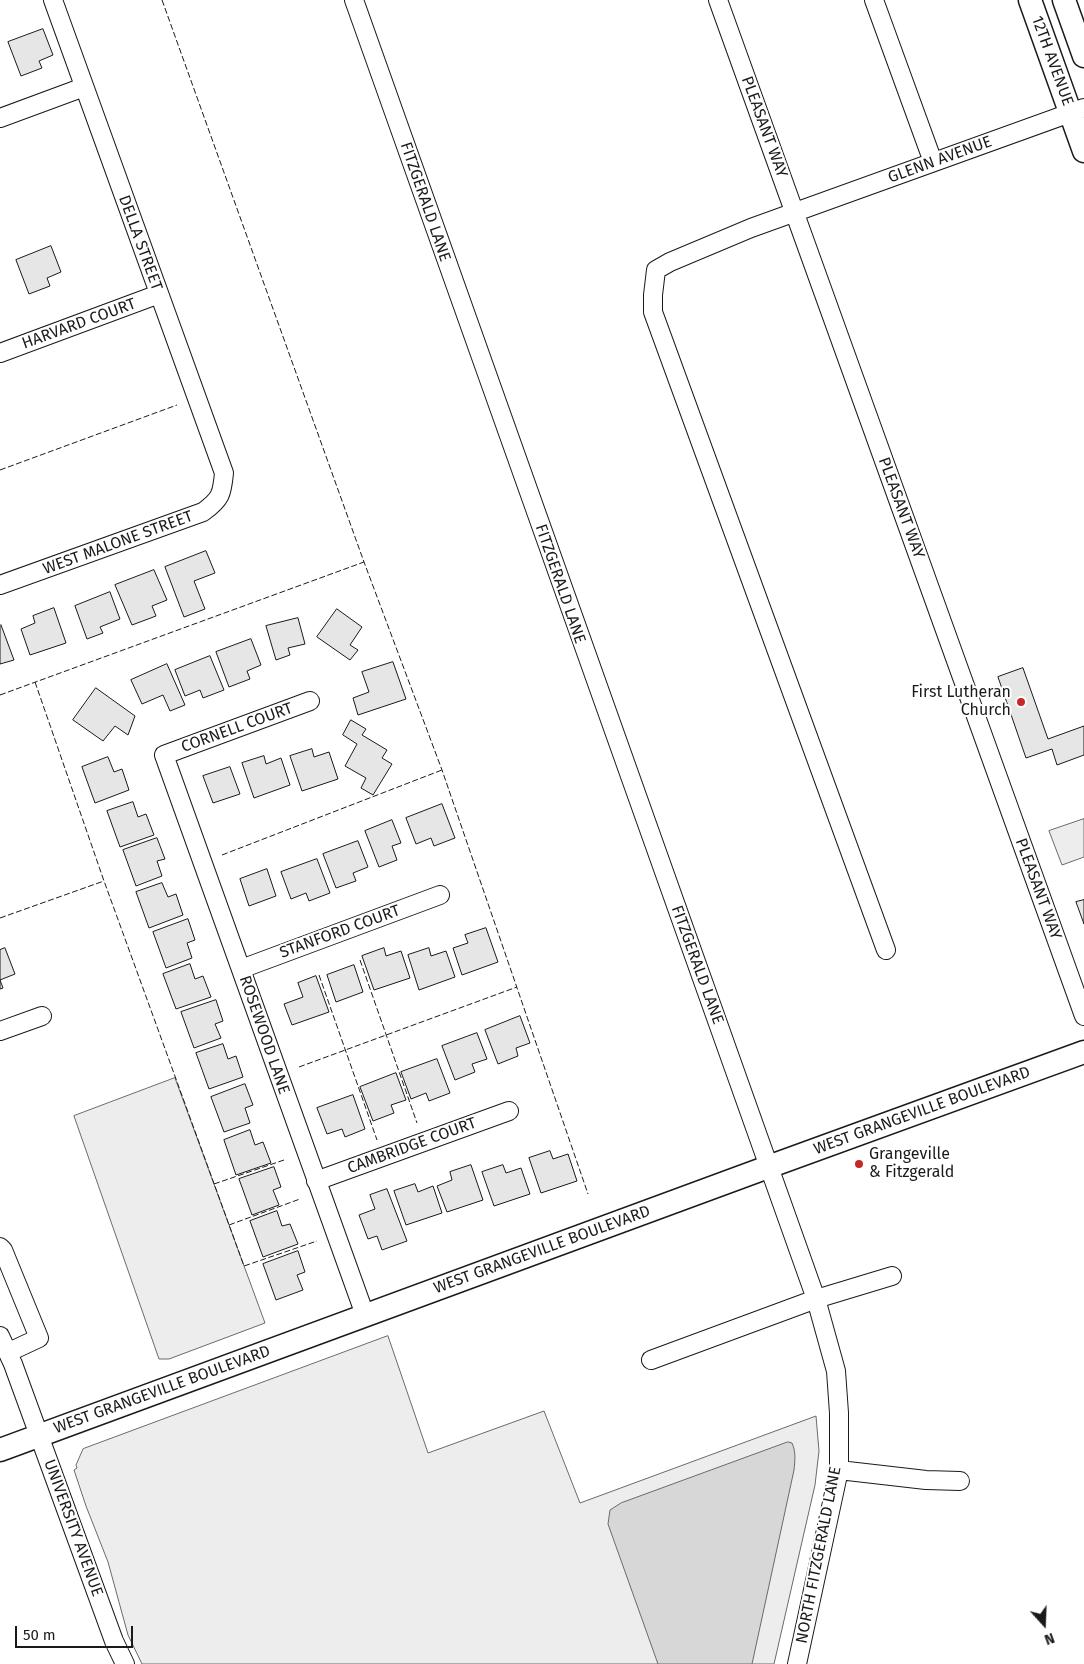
<!DOCTYPE html>
<html>
<head>
<meta charset="utf-8">
<style>
	body { margin:0 }
	#map { position:relative; width:1084px; height:1664px; overflow:hidden; background:#fff; font-family:"Fira Sans",sans-serif }
	canvas { display:block }
	.north { position:absolute; left:1019px; top:1599px; width:50px; height:50px; -webkit-text-stroke:4px #fff; paint-order:stroke; rotate:160deg; font-size:14px; font-weight:700; line-height:20px; text-align:center; color:#1a1a1a }
	.north::after { content:''; display:block; margin:auto; width:18px; height:22px; background:#1a1a1a; clip-path:polygon(50% 0,100% 100%,50% 72%,0 100%) }
	.scale { position:absolute; left:15px; top:1626px; width:118px; height:22px; box-sizing:border-box; border:2px solid #1a1a1a; border-top:0; padding-left:6px; font-size:15px; line-height:18px; white-space:nowrap; color:#1a1a1a; -webkit-text-stroke:4px #fff; paint-order:stroke }
</style>
</head>
<body>
<div id="map">
<canvas width="1084" height="1664"></canvas>
<div class="north">N</div>
<div class="scale">50 m</div>
</div>
<script>
const c = document.querySelector('canvas').getContext('2d');
c.lineJoin = 'round';
function fillPath(path, color) { c.fillStyle = color; c.fill(path, 'evenodd'); }
function strokePath(path, color, width, dash) { c.strokeStyle = color; c.lineWidth = width; c.lineCap = dash ? 'butt' : 'round'; c.setLineDash(dash || []); c.stroke(path); }
function write(font, color, halo, rows, align = 'center') {
  c.font = font + ' "Fira Sans",sans-serif'; c.lineWidth = 4; c.setLineDash([]); c.textBaseline = 'middle'; c.strokeStyle = halo; c.fillStyle = color; for (const [text, x, y, turn = 0] of rows) {
    c.save(); c.translate(x, y); c.rotate((+turn || 0) * Math.PI / 180); c.textAlign = isNaN(turn) ? turn : align; if (halo) c.strokeText(text, 0, 0); c.fillText(text, 0, 0); c.restore();
  }
}
const built = new Path2D(`
	M 1084,819 L 1084,857 L 1062,865 L 1049,831 Z
	M 175,1078 L 265,1323 L 169,1359 L 159,1359 L 74,1116 Z
	M 388,1336 L 428,1453 L 544,1411 L 580,1503 L 816,1416 L 819,1451 L 815,1485 L 774,1664 L 142,1664 L 128,1635 L 108,1562 L 86,1506 L 74,1470 L 77,1468 L 76,1465 L 83,1449 Z`);
fillPath(built, '#ededed');
strokePath(built, '#6a6a6a', 1);
const water = new Path2D(`
	M 788,1442 L 792,1443 C 796,1452 795,1460 794,1470 L 752,1664 L 658,1664 L 608,1524 L 610,1510 L 621,1503 Z`);
fillPath(water, '#d7d7d7');
strokePath(water, '#6a6a6a', 1);
const building = new Path2D(`
	M 43,29 L 53,55 L 39,61 L 42,68 L 21,76 L 8,42 Z
	M 51,246 L 61,272 L 47,278 L 50,286 L 29,294 L 16,260 Z
	M 206,551 L 215,573 L 194,581 L 205,609 L 184,617 L 165,567 Z
	M 154,570 L 167,600 L 152,606 L 156,616 L 132,625 L 115,585 Z
	M 110,592 L 120,619 L 100,627 L 103,633 L 87,639 L 75,606 Z
	M 54,608 L 66,643 L 30,655 L 21,629 L 35,623 L 33,616 Z
	M 337,609 L 362,627 L 350,645 L 358,650 L 350,660 L 317,637 Z
	M 298,618 L 305,644 L 288,648 L 290,655 L 276,660 L 266,626 Z
	M 1,625 L 14,660 L 0,664 L 0,626 Z
	M 251,639 L 261,665 L 247,671 L 250,679 L 229,687 L 216,652 Z
	M 210,656 L 224,690 L 203,698 L 200,690 L 185,696 L 175,670 Z
	M 393,662 L 406,699 L 358,715 L 353,698 L 369,692 L 362,672 Z
	M 167,664 L 185,705 L 170,711 L 163,695 L 142,704 L 131,680 Z
	M 1023,668 L 1048,739 L 1084,726 L 1084,755 L 1057,765 L 1052,749 L 1026,758 L 998,677 Z
	M 96,688 L 135,716 L 128,735 L 115,726 L 103,741 L 73,720 Z
	M 351,720 L 366,729 L 362,735 L 387,750 L 382,758 L 392,764 L 373,795 L 361,788 L 366,778 L 345,766 L 357,744 L 343,735 Z
	M 312,749 L 314,757 L 329,752 L 338,779 L 302,791 L 290,756 Z
	M 264,756 L 266,764 L 281,758 L 290,785 L 254,798 L 242,763 Z
	M 108,757 L 114,772 L 122,769 L 129,790 L 95,803 L 82,767 Z
	M 230,767 L 240,794 L 213,803 L 203,776 Z
	M 133,802 L 138,817 L 146,814 L 154,835 L 120,847 L 107,811 Z
	M 442,804 L 455,838 L 434,846 L 431,838 L 416,844 L 406,818 Z
	M 392,820 L 401,843 L 392,846 L 397,860 L 379,867 L 365,831 Z
	M 157,838 L 165,859 L 157,861 L 162,876 L 136,886 L 123,850 Z
	M 358,841 L 368,867 L 353,873 L 356,881 L 336,888 L 323,854 Z
	M 317,859 L 330,893 L 309,901 L 306,893 L 291,899 L 281,872 Z
	M 267,869 L 276,896 L 249,906 L 240,879 Z
	M 162,883 L 168,897 L 176,894 L 183,915 L 149,928 L 136,892 Z
	M 1084,900 L 1084,924 L 1076,902 Z
	M 188,919 L 195,940 L 187,943 L 192,958 L 166,968 L 153,932 Z
	M 486,928 L 498,962 L 462,975 L 453,948 L 468,943 L 465,935 Z
	M 5,948 L 15,974 L 0,980 L 3,988 L 0,989 L 0,950 Z
	M 384,948 L 386,956 L 401,951 L 410,978 L 374,990 L 362,956 Z
	M 429,948 L 431,956 L 446,951 L 455,977 L 419,990 L 408,955 Z
	M 190,964 L 195,979 L 203,976 L 211,997 L 176,1009 L 163,974 Z
	M 354,965 L 363,992 L 336,1002 L 327,975 Z
	M 316,976 L 329,1012 L 292,1025 L 284,1004 L 303,997 L 298,983 Z
	M 216,1000 L 223,1021 L 215,1024 L 221,1038 L 194,1048 L 181,1012 Z
	M 520,1016 L 530,1043 L 516,1048 L 518,1056 L 498,1064 L 485,1030 Z
	M 477,1033 L 487,1059 L 472,1064 L 475,1072 L 455,1080 L 442,1046 Z
	M 223,1044 L 228,1059 L 236,1056 L 243,1077 L 209,1089 L 196,1053 Z
	M 437,1059 L 450,1093 L 429,1101 L 426,1093 L 411,1099 L 401,1072 Z
	M 396,1073 L 406,1100 L 391,1105 L 394,1113 L 373,1121 L 360,1087 Z
	M 245,1084 L 253,1105 L 245,1108 L 250,1123 L 224,1132 L 211,1097 Z
	M 353,1095 L 365,1129 L 345,1137 L 342,1129 L 327,1134 L 317,1108 Z
	M 250,1130 L 255,1145 L 263,1142 L 271,1163 L 236,1175 L 224,1140 Z
	M 550,1151 L 553,1159 L 568,1154 L 577,1181 L 541,1193 L 529,1158 Z
	M 471,1165 L 483,1200 L 447,1212 L 437,1186 L 452,1180 L 450,1172 Z
	M 503,1165 L 506,1173 L 521,1168 L 530,1194 L 494,1206 L 482,1172 Z
	M 274,1167 L 281,1187 L 273,1190 L 279,1205 L 252,1215 L 239,1179 Z
	M 415,1184 L 418,1192 L 433,1186 L 442,1213 L 406,1225 L 394,1191 Z
	M 387,1189 L 407,1241 L 382,1250 L 377,1236 L 368,1239 L 359,1215 L 375,1209 L 370,1195 Z
	M 277,1211 L 282,1226 L 290,1224 L 298,1244 L 263,1257 L 250,1221 Z
	M 298,1251 L 305,1272 L 297,1275 L 303,1290 L 276,1300 L 263,1264 Z`);
fillPath(building, '#e6e6e6');
strokePath(building, '#1a1a1a', 1);
const minor = new Path2D(`
	M 354,0 L 816,1299 L 836,1371 L 839,1413 L 839,1470 L 797,1664
	M 718,0 L 1084,1016
	M 874,0 L 933,162
	M 0,118 L 84,87
	M 0,353 L 159,294
	M 0,585 L 203,512 C 221,499 222,494 224,473 L 53,0
	M 310,701 L 164,755 L 365,1315
	M 886,950 L 653,312 L 653,295 L 656,270 L 670,262 L 751,228 L 1084,108
	M 241,969 L 440,895
	M 0,1031 L 42,1016
	M 316,1181 L 509,1111
	M 0,1247 L 3,1250 L 39,1338 L 9,1352
	M 0,1336 L 13,1364 L 114,1641 L 125,1664
	M 651,1360 L 816,1299 L 892,1276
	M 839,1470 L 926,1480 L 960,1481`);
const major = new Path2D(`
	M 1030,0 L 1084,151
	M 1064,0 L 1084,56
	M 0,1450 L 768,1167 L 1084,1052`);
strokePath(minor, '#1a1a1a', 20);
strokePath(major, '#1a1a1a', 25);
strokePath(minor, '#fff', 18);
strokePath(major, '#fff', 22);
strokePath(new Path2D(`
	M 162,0 L 364,562 L 442,770 L 588,1194
	M 0,470 L 177,405
	M 35,682 L 104,881 L 244,1266 L 317,1241
	M 0,695 L 364,562
	M 222,855 L 442,770
	M 0,918 L 104,881
	M 360,960 L 417,1123
	M 319,975 L 377,1140
	M 299,1067 L 517,987
	M 214,1184 L 284,1160
	M 229,1225 L 300,1199`), '#1a1a1a', 1, [6, 2.5]);
for (const [x, y, r, color] of [
	[1021,702,5,"#c62828"],
	[859,1164,5,"#c62828"]
]) { const dot = new Path2D(); dot.arc(x, y, r, 0, 2 * Math.PI); c.fillStyle = color; c.fill(dot); strokePath(dot, '#fff', 2); }
write('16px', '#1a1a1a', '#fff', [
	["12TH AVENUE",1052,61,70],
	["PLEASANT WAY",764,127,70],
	["GLENN AVENUE",940,160,-20],
	["FITZGERALD LANE",425,202,71],
	["DELLA STREET",140,243,70],
	["HARVARD COURT",79,324,-20],
	["PLEASANT WAY",901,508,70],
	["WEST MALONE STREET",118,543,-20],
	["FITZGERALD LANE",560,584,71],
	["CORNELL COURT",237,728,-20],
	["PLEASANT WAY",1038,889,70],
	["STANFORD COURT",340,932,-20],
	["FITZGERALD LANE",697,965,70],
	["ROSEWOOD LANE",264,1035,71],
	["WEST GRANGEVILLE BOULEVARD",922,1111,-20],
	["CAMBRIDGE COURT",412,1146,-20],
	["WEST GRANGEVILLE BOULEVARD",542,1250,-20],
	["WEST GRANGEVILLE BOULEVARD",162,1390,-20],
	["UNIVERSITY AVENUE",73,1528,70],
	["NORTH FITZGERALD LANE",819,1555,-79]
]);
write('16px', '#1a1a1a', '#fff', [
	["First Lutheran",1011,693],
	["Church",1011,711],
	["Grangeville",869,1155,"left"],
	["& Fitzgerald",869,1173,"left"]
], 'right');
</script>
</body>
</html>
